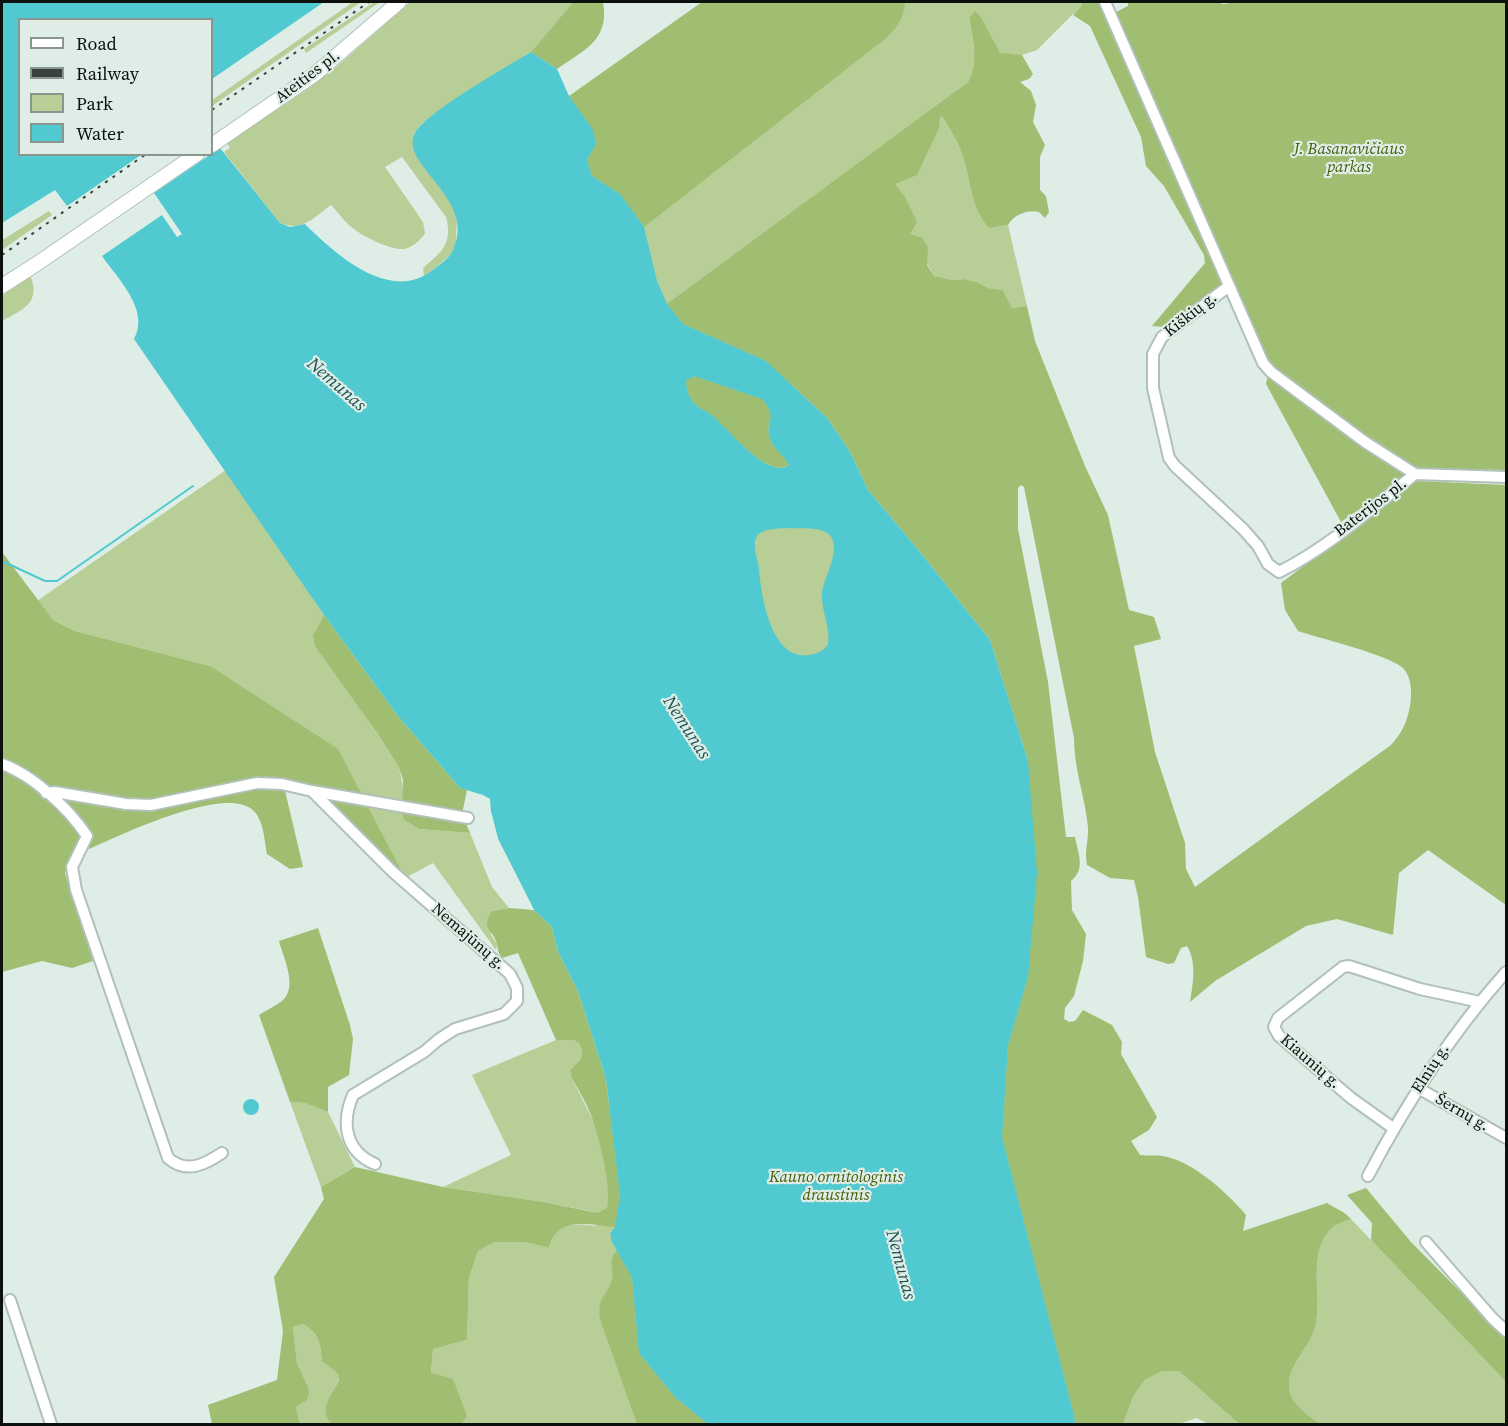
<!DOCTYPE html>
<html>
<head>
<meta charset="utf-8">
<style>
	body { margin:0 }
	#map { position:relative; width:1508px; height:1426px; overflow:hidden; background:#deede5; font-family:"Source Serif 4",serif }
	canvas { display:block }
	.frame { position:absolute; inset:0; border:3px solid #0c110e; pointer-events:none }
	.legend { position:absolute; left:18px; top:18px; width:195px; height:138px; box-sizing:border-box; background:#deede5; border:2px solid #8a958f; margin:0; padding:8px 10px; list-style:none; font-size:18px; color:#0c110e }
	.legend li { display:flex; align-items:center; gap:12px; height:30px }
	.legend b { width:30px; border:2px solid #8a958f }
</style>
</head>
<body>
<div id="map">
<canvas width="1508" height="1426"></canvas>
<div class="frame"></div>
<ul class="legend">
<li><b style="height:8px;background:#fff"></b>Road</li>
<li><b style="height:8px;background:#3a423e"></b>Railway</li>
<li><b style="height:16px;background:#b7ce97"></b>Park</li>
<li><b style="height:16px;background:#50c9d1"></b>Water</li>
</ul>
</div>
<script>
const c = document.querySelector('canvas').getContext('2d');
c.lineJoin = 'round';
function fillPath(path, color) { c.fillStyle = color; c.fill(path, 'evenodd'); }
function strokePath(path, color, width, dash) { c.strokeStyle = color; c.lineWidth = width; c.lineCap = dash ? 'butt' : 'round'; c.setLineDash(dash || []); c.stroke(path); }
function write(font, color, halo, rows, align = 'center') {
  c.font = font + ' "Source Serif 4",serif'; c.lineWidth = 4.5; c.setLineDash([]); c.textBaseline = 'middle'; c.strokeStyle = halo; c.fillStyle = color; for (const [text, x, y, turn = 0] of rows) {
    c.save(); c.translate(x, y); c.rotate((+turn || 0) * Math.PI / 180); c.textAlign = isNaN(turn) ? turn : align; if (halo) c.strokeText(text, 0, 0); c.fillText(text, 0, 0); c.restore();
  }
}
fillPath(new Path2D(`
	M 353,2 L 361,2 L 212,106 L 212,100 Z
	M 374,2 L 380,2 L 306,53 L 304,49 Z
	M 410,2 L 573,2 L 531,52 L 475,87 L 421,124 L 414,134 L 457,215 L 456,243 L 453,253 L 424,277 L 423,268 C 442,252 453,243 446,217 L 402,157 L 385,167 L 423,222 L 425,233 C 422,239 411,249 403,249 C 391,250 364,237 354,229 C 345,223 339,213 331,205 C 314,217 303,232 280,223 L 224,152 L 230,148 L 226,142 L 306,90 L 341,63 Z
	M 904,2 L 1082,2 L 1081,6 L 1037,50 L 1022,55 L 1000,54 L 981,17 L 975,12 L 969,19 C 973,41 979,61 968,82 L 738,253 L 1056,1031 L 1090,1424 L 462,1424 L 467,1416 L 431,1373 L 433,1349 L 467,1340 L 469,1278 L 478,1251 L 495,1242 L 525,1242 L 549,1248 C 556,1222 573,1223 596,1226 L 595,1212 L 544,1202 L 443,1187 L 511,1155 L 472,1075 L 556,1040 L 566,1039 L 574,1040 L 579,1043 L 582,1050 L 581,1059 L 570,1070 L 571,1077 L 593,1120 L 616,1105 L 575,104 L 885,39 C 897,27 905,19 904,2 Z
	M 942,116 C 949,128 958,141 962,154 C 971,178 970,209 989,228 L 1008,225 L 1027,306 L 1012,308 L 1003,290 L 988,288 L 977,282 L 964,279 L 953,280 L 934,276 L 910,234 L 895,183 C 918,177 922,164 931,144 C 936,134 938,128 940,117 Z
	M 49,211 L 52,215 L 2,250 L 2,240 Z
	M 30,275 C 42,303 22,310 2,321 L 2,296 Z
	M 226,470 L 324,615 L 313,635 L 398,766 C 405,784 402,801 404,820 L 419,829 L 470,833 L 492,887 L 509,908 L 492,911 L 491,935 L 497,944 L 496,950 L 433,863 L 405,878 L 210,666 L 75,631 L 53,620 L 37,601 Z
	M 290,1102 L 305,1103 L 328,1112 L 355,1167 L 321,1187 Z
	M 1351,1219 L 1506,1382 L 1506,1424 L 1320,1424 C 1307,1414 1290,1404 1289,1386 C 1288,1363 1313,1345 1316,1323 C 1322,1292 1306,1251 1334,1226 C 1339,1223 1346,1221 1351,1219 Z
	M 303,1324 C 319,1333 320,1342 322,1361 L 338,1374 L 339,1379 C 332,1394 318,1411 332,1424 L 300,1424 L 296,1407 L 306,1401 L 308,1387 L 297,1363 L 293,1327 Z
	M 1162,1371 L 1179,1371 L 1239,1424 L 1209,1424 L 1196,1418 L 1179,1424 L 1123,1424 L 1134,1395 L 1145,1380 Z`), '#b7ce97');
fillPath(new Path2D(`
	M 573,2 L 603,2 C 610,40 584,50 557,69 L 531,52 Z
	M 702,2 L 904,2 L 905,3 C 904,19 897,28 885,39 L 644,227 L 620,194 L 592,176 L 587,160 L 596,144 L 569,96 Z
	M 1082,2 L 1100,2 L 1225,284 L 1164,327 L 1152,326 L 1205,263 L 1204,255 L 1164,186 L 1146,166 L 1141,137 L 1090,26 L 1073,15 L 1081,6 Z
	M 1128,2 L 1215,2 L 1224,4 L 1235,2 L 1506,2 L 1506,470 L 1423,469 L 1411,465 L 1339,419 L 1273,370 L 1266,359 L 1114,13 L 1128,6 Z
	M 975,11 L 981,17 L 1000,53 L 1022,55 L 1033,74 L 1029,79 L 1020,82 L 1031,91 L 1036,105 L 1033,122 L 1045,145 L 1040,157 L 1040,190 L 1046,196 L 1049,212 L 1045,218 L 1039,212 C 1028,209 1013,215 1008,225 L 989,228 C 970,209 971,178 962,154 C 958,141 949,128 942,116 L 940,117 L 939,128 L 917,175 L 895,184 L 905,197 L 917,222 L 910,234 L 922,238 L 928,247 L 927,265 L 934,276 L 953,280 L 964,279 L 977,282 L 988,288 L 1003,290 L 1012,308 L 1027,306 L 1035,341 L 1085,466 L 1108,515 L 1129,610 L 1154,617 L 1161,639 L 1134,646 L 1155,752 L 1185,843 L 1186,869 L 1195,887 L 1391,745 C 1396,739 1401,733 1404,726 C 1411,712 1416,681 1403,668 C 1389,655 1319,638 1298,631 L 1285,610 L 1281,583 L 1417,481 L 1506,485 L 1506,905 L 1428,850 L 1399,873 L 1393,935 L 1337,919 L 1306,926 L 1215,981 L 1190,1002 C 1193,984 1197,962 1187,946 L 1181,948 L 1174,963 L 1168,964 L 1146,957 L 1138,897 L 1134,880 L 1110,878 L 1087,865 C 1084,849 1089,841 1088,827 C 1085,797 1074,769 1074,738 L 1024,487 L 1021,485 L 1018,488 L 1018,529 L 1048,682 L 1066,837 L 1075,837 C 1078,854 1086,869 1071,881 L 1072,910 L 1086,934 L 1083,961 L 1074,996 L 1065,1008 L 1064,1019 L 1069,1022 L 1075,1021 L 1083,1010 L 1112,1025 L 1122,1042 L 1121,1054 L 1157,1117 L 1149,1130 L 1131,1141 L 1140,1155 C 1147,1156 1156,1155 1163,1156 C 1192,1161 1227,1192 1246,1215 L 1243,1231 L 1327,1203 C 1336,1209 1344,1211 1351,1219 C 1346,1221 1339,1223 1334,1226 C 1306,1251 1322,1292 1316,1323 C 1313,1345 1288,1363 1289,1386 C 1290,1404 1307,1414 1320,1424 L 1239,1424 L 1179,1371 L 1162,1371 L 1145,1380 L 1134,1395 L 1123,1424 L 1075,1424 L 1074,1415 L 1002,1137 L 1008,1045 L 1028,977 L 1028,761 L 990,640 L 920,552 L 868,490 L 850,452 L 827,418 L 766,361 L 683,324 L 667,304 L 968,82 C 979,61 973,41 969,18 Z
	M 1268,375 L 1405,473 L 1404,478 L 1341,522 L 1266,384 Z
	M 694,376 L 762,399 C 780,419 765,418 769,436 C 771,447 784,455 789,464 C 770,481 727,429 714,417 C 708,411 699,409 694,403 C 689,398 686,389 686,381 Z
	M 2,552 L 53,620 L 75,631 L 210,666 L 338,749 L 405,878 L 311,786 L 282,778 L 303,867 L 290,869 L 267,854 C 264,839 264,817 250,808 C 217,786 106,842 71,857 L 65,873 L 93,961 L 72,968 L 42,961 L 2,972 Z
	M 324,615 L 398,716 L 460,788 L 467,790 L 462,814 L 470,833 L 419,829 L 404,820 L 402,812 L 403,779 L 398,766 L 375,730 L 315,646 L 313,635 Z
	M 509,908 L 534,910 L 552,927 L 558,952 L 578,991 L 606,1079 L 620,1196 L 615,1227 C 589,1225 557,1215 549,1248 L 525,1242 L 495,1242 L 478,1251 L 469,1278 L 467,1340 L 433,1349 L 431,1373 L 453,1379 L 467,1416 L 462,1424 L 332,1424 C 317,1411 332,1394 339,1380 L 338,1374 L 322,1361 C 320,1342 319,1333 303,1324 L 293,1327 L 297,1363 L 308,1387 L 309,1394 L 306,1401 L 296,1407 L 300,1424 L 212,1424 L 208,1405 L 277,1380 L 283,1331 L 274,1277 L 324,1199 L 321,1187 L 355,1167 L 443,1187 L 544,1202 L 598,1213 L 607,1208 C 612,1187 599,1136 591,1115 C 586,1102 578,1089 571,1077 L 570,1070 L 581,1059 L 582,1050 L 579,1043 L 574,1040 L 556,1040 L 518,953 L 502,958 C 498,952 498,951 497,944 C 493,929 480,929 492,911 Z
	M 318,928 L 350,1025 L 353,1039 L 349,1075 L 328,1087 L 328,1112 L 305,1103 L 290,1102 L 259,1015 C 266,1010 276,1006 283,1000 C 298,986 283,957 279,941 Z
	M 1366,1188 L 1411,1242 L 1506,1338 L 1506,1382 L 1371,1240 L 1372,1223 L 1347,1195 Z
	M 617,1251 L 632,1278 L 639,1353 L 675,1397 L 708,1424 L 637,1424 L 600,1319 C 597,1295 607,1298 612,1279 C 615,1269 607,1259 617,1251 Z`), '#9fbe72');
fillPath(new Path2D(`
	M 2,2 L 324,2 L 212,79 L 212,20 L 20,20 L 20,154 L 141,155 L 67,206 L 55,190 L 2,223 Z
	M 531,52 L 557,69 L 569,96 L 593,130 L 596,144 L 587,160 L 592,176 L 620,194 L 644,227 L 657,281 L 667,304 L 683,324 L 766,361 L 827,418 L 850,452 L 868,490 L 920,552 L 990,640 L 1028,761 L 1037,873 L 1028,977 L 1008,1045 L 1002,1137 L 1074,1415 L 1075,1424 L 708,1424 L 675,1397 L 639,1353 L 632,1278 L 612,1242 L 610,1234 L 615,1227 L 620,1196 L 606,1079 L 578,991 L 558,952 L 552,927 L 534,910 L 498,839 L 491,812 L 490,799 L 483,795 L 460,788 L 398,716 L 324,615 L 134,339 C 150,310 118,279 102,256 L 162,215 L 177,237 L 182,234 L 154,193 L 220,148 L 280,223 L 290,227 L 305,224 C 335,254 391,305 434,269 C 440,264 450,258 453,250 C 478,198 398,165 415,133 C 425,113 508,66 531,52 ZM 694,376 L 762,399 C 780,419 763,424 771,441 C 775,450 784,455 789,465 C 769,481 728,429 714,417 C 708,411 699,409 694,403 C 689,398 686,389 686,381 ZM 786,528 C 797,529 813,527 823,531 C 848,540 823,578 822,594 C 821,612 831,627 828,645 C 823,651 817,654 809,655 C 771,661 761,595 759,569 C 758,558 750,542 759,534 C 766,528 777,529 786,528 Z
	M243 1107a8 8 0 1 1 16 0a8 8 0 1 1-16 0Z`), '#50c9d1');
fillPath(new Path2D(`
	M 488,812 L 491,812 L 498,839 L 534,910 L 530,910 L 496,840 Z`), '#deede5');
strokePath(new Path2D(`
	M 2,561 L 45,581 L 57,581 L 193,486`), '#50c9d1', 2);
const minor = new Path2D(`
	M 1105,2 L 1263,363 L 1271,372 L 1365,442 L 1415,474
	M 1229,286 L 1162,337 L 1153,354 L 1153,388 L 1169,458 L 1175,466 L 1243,529 L 1258,546 L 1268,564 L 1279,572 C 1329,547 1372,508 1415,474 L 1506,477
	M 2,764 C 33,775 69,809 87,836 L 72,867 L 76,890 L 168,1158 C 186,1174 204,1165 222,1153
	M 312,791 L 393,872 L 510,974 L 517,988 L 517,1001 L 504,1014 L 455,1029 L 438,1040 L 424,1052 L 353,1095 C 341,1123 345,1151 375,1164
	M 46,793 L 55,792 L 126,804 L 151,805 L 257,783 L 282,784 L 312,791 L 468,818
	M 1418,1088 L 1506,1138
	M 1393,1128 L 1351,1098 L 1279,1036 L 1274,1027 L 1278,1018 L 1343,967 L 1349,966 L 1420,989 L 1480,1002
	M 1368,1176 C 1407,1102 1451,1034 1506,972
	M 1426,1242 L 1493,1319 L 1506,1331
	M 10,1300 L 51,1424`);
const major = new Path2D(`
	M 212,145 L 315,74 L 399,2
	M 2,286 L 38,263 L 197,154`);
strokePath(minor, '#b1c0b8', 14);
strokePath(major, '#b1c0b8', 16);
strokePath(minor, '#fff', 10);
strokePath(major, '#fff', 14);
strokePath(new Path2D(`
	M 212,110 L 369,2
	M 2,255 L 146,154`), '#3a423e', 2, [3, 6]);
write('16px', '#0c110e', '#deede5', [
	["Ateities pl.",308,77,-37],
	["Kiškių g.",1191,315,-38],
	["Baterijos pl.",1371,508,-37],
	["Nemajūnų g.",468,937,41],
	["Kiaunių g.",1310,1062,41],
	["Elnių g.",1431,1069,-57],
	["Šernų g.",1462,1113,30]
]);
write('italic 16px', '#445e0a', '#deede5', [
	["J. Basanavičiaus",1349,150],
	["parkas",1349,168],
	["Kauno ornitologinis",836,1178],
	["draustinis",836,1196]
]);
write('italic 18px', '#1e5256', '#deede5', [
	["Nemunas",336,385,41],
	["Nemunas",686,728,57],
	["Nemunas",900,1265,75]
]);
</script>
</body>
</html>
